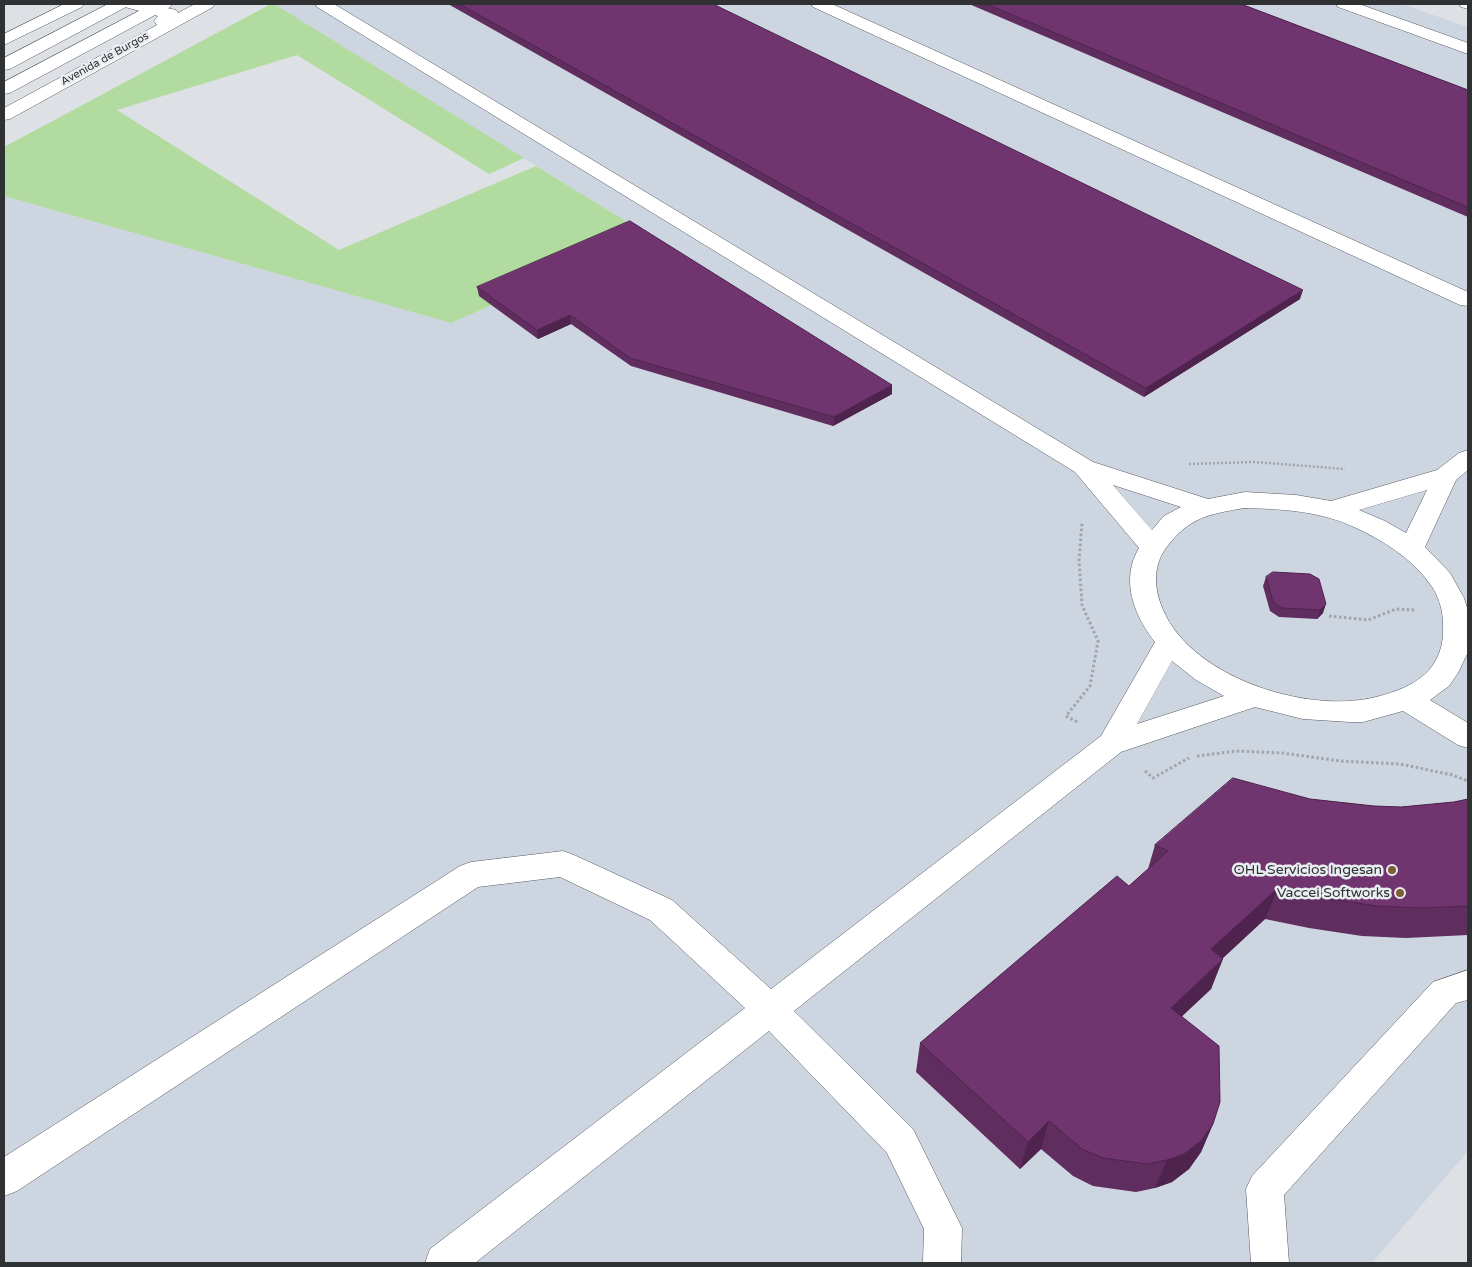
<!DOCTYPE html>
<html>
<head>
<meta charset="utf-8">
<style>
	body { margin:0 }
	#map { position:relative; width:1472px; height:1267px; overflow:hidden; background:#dde0e5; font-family:"Varela Round",sans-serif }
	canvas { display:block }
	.frame { position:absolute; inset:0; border:5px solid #2f3132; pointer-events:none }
</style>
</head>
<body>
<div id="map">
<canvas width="1472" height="1267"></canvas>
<div class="frame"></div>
</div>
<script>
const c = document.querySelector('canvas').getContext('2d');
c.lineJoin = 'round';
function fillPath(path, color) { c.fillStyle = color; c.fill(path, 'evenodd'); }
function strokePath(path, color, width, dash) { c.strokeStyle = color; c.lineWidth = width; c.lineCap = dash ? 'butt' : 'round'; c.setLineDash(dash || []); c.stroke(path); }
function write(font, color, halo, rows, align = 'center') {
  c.font = font + ' "Varela Round",sans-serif'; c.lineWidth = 5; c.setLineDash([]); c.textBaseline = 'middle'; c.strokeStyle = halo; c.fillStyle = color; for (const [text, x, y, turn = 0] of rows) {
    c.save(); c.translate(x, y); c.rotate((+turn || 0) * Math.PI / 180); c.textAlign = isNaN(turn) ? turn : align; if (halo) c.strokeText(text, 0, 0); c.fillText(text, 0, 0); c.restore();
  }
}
fillPath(new Path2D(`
	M 273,4 L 1401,4 L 1468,27 L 1468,1151 L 1372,1263 L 4,1263 L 4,196 L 451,323 L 650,236 Z`), '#cdd5e0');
fillPath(new Path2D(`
	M 271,4 L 274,4 L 524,158 L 489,174 L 297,55 L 117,110 L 339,250 L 536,166 L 650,236 L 451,323 L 4,196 L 4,147 Z`), '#b2dba0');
const minor = new Path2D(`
	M 64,4 L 84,4 L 82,7 L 4,45 L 4,34 Z
	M 123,4 L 149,4 L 176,10 L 178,13 L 195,4 L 215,4 L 213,7 L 10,119 L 4,120 L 4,108 L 157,25 L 154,21 L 158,16 L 125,7 Z
	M 315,4 L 334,4 L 1093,462 L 1208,499 L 1245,492 L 1296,495 L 1331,501 L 1437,470 L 1459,453 L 1468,450 L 1468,470 L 1456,480 L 1425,547 L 1450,573 L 1464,598 L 1468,611 L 1468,652 L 1458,673 L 1449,686 L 1430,700 L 1468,723 L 1468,748 L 1458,745 L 1403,711 L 1363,722 L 1350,722 L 1303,719 L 1255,707 L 1121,752 L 794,1011 L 913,1129 L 962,1228 L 961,1263 L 923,1263 L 924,1229 L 887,1153 L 769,1031 L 475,1263 L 425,1263 L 430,1249 L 745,1008 L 650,920 L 560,877 L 478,887 L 17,1191 L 4,1196 L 4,1157 L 460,866 L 471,862 L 563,851 L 574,855 L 672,900 L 771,989 L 1101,736 L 1155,642 C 1134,616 1120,579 1139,548 L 1075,472 L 317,7 ZM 1113,485 L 1181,507 L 1164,516 L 1152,530 ZM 1427,490 L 1406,533 L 1385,521 L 1359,510 ZM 1245,508 C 1282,509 1320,511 1354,527 C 1382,540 1412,558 1430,584 C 1438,594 1443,610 1443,623 C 1446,669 1416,687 1376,697 C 1307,715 1184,676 1160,602 C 1154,584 1154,564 1166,548 C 1189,517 1209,514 1245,508 ZM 1172,661 L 1196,680 L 1224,696 L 1137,724 Z
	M 811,4 L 832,4 L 1468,292 L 1468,306 L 1460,305 L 813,7 Z
	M 1336,4 L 1359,4 L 1468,43 L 1468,54 L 1338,7 Z
	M 1468,970 L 1468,1000 L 1456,1003 L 1284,1195 L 1289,1263 L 1251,1263 L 1246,1189 L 1252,1176 L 1433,982 Z`);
const highway = new Path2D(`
	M 108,4 L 128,4 L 126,7 L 10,69 L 4,70 L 4,58 Z
	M 152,4 L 172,4 L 170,7 L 10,93 L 4,94 L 4,82 Z
	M 1459,4 L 1468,4 L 1468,9 L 1461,7 Z`);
strokePath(minor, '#585b5f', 1);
strokePath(highway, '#585b5f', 1);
strokePath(new Path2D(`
	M 1189,464 L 1255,462 L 1345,469`), '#a2a4a8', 2.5, [2, 2]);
strokePath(new Path2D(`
	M 1329,616 L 1368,620 L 1396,609 L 1415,610
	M 1077,722 L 1066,716 L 1090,686 L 1098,641 L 1082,605 L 1079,560 L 1082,523
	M 1197,756 L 1236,751 L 1282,753 L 1341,761 L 1400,764 L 1452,775 L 1468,781
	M 1145,771 L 1153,778 L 1189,758`), '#a2a4a8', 3, [2.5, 2.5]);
fillPath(minor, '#fff');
fillPath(highway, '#fff');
fillPath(new Path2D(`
	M 448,4 L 713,4 L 1300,299 L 1144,397 Z
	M 969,4 L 1241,4 L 1468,90 L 1468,217 Z
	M 477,287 L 892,394 L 833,426 L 631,366 L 571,324 L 538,339 L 479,296 Z
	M 1310,574 L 1323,613 L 1317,619 L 1279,617 L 1270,611 L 1263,586 L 1266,577 Z
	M 1310,799 L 1374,806 L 1401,807 L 1454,802 L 1468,799 L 1468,935 L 1406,938 L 1362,936 L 1309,928 L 1265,919 L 1222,959 L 1211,989 L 1182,1016 L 1213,1124 L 1201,1152 L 1189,1169 L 1172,1182 L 1155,1188 L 1136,1192 L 1093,1186 L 1073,1176 L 1041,1149 L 1020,1169 L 916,1072 L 920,1043 L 1129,886 L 1148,869 L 1155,845 Z`), '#602d5f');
fillPath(new Path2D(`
	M 1303,290 L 1300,299 L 1144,397 L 1146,388 Z
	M 570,315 L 571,324 L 538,339 L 537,330 Z
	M 892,385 L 892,394 L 833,426 L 834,417 Z
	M 1326,604 L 1323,613 L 1317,619 L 1320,610 Z
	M 1278,888 L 1265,919 L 1200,979 L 1211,949 Z
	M 1223,959 L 1211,989 L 1160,1037 L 1171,1008 Z
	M 1049,1121 L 1041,1149 L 1020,1169 L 1028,1142 Z
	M 1213,1124 L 1201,1152 L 1189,1169 L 1172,1182 L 1155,1188 L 1167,1160 Z`), '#4e244e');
const building = new Path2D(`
	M 460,4 L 713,4 L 1303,290 L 1146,388 Z
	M 987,4 L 1241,4 L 1468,90 L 1468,207 Z
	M 630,221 L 892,385 L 834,417 L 630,358 L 570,315 L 537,330 L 477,287 Z
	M 1273,572 L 1310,574 L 1319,579 L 1326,604 L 1320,610 L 1282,608 L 1273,602 L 1266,577 Z
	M 1233,778 L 1310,799 L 1374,806 L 1401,807 L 1454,802 L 1468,799 L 1468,906 L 1423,908 L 1377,906 L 1323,898 L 1278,888 L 1211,949 L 1223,959 L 1171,1008 L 1219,1046 L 1220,1102 L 1213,1124 L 1201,1141 L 1184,1154 L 1167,1160 L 1147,1164 L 1103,1158 L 1082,1149 L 1049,1121 L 1028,1142 L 920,1043 L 1117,876 L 1129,886 L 1168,851 L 1155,845 Z`);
fillPath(building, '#70346f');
strokePath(building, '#4e244e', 1);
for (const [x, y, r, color] of [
	[1392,870,5,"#7b5e32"],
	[1400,893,5,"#7b5e32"]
]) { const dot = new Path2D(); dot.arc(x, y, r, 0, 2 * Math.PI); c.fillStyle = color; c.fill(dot); strokePath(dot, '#eaedf2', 2); }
write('11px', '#2f3132', '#eaedf2', [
	["Avenida de Burgos",105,59,-29]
]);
write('14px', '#2f3132', '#eaedf2', [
	["OHL Servicios Ingesan",1382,870],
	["Vaccei Softworks",1390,893]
], 'right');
</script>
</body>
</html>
